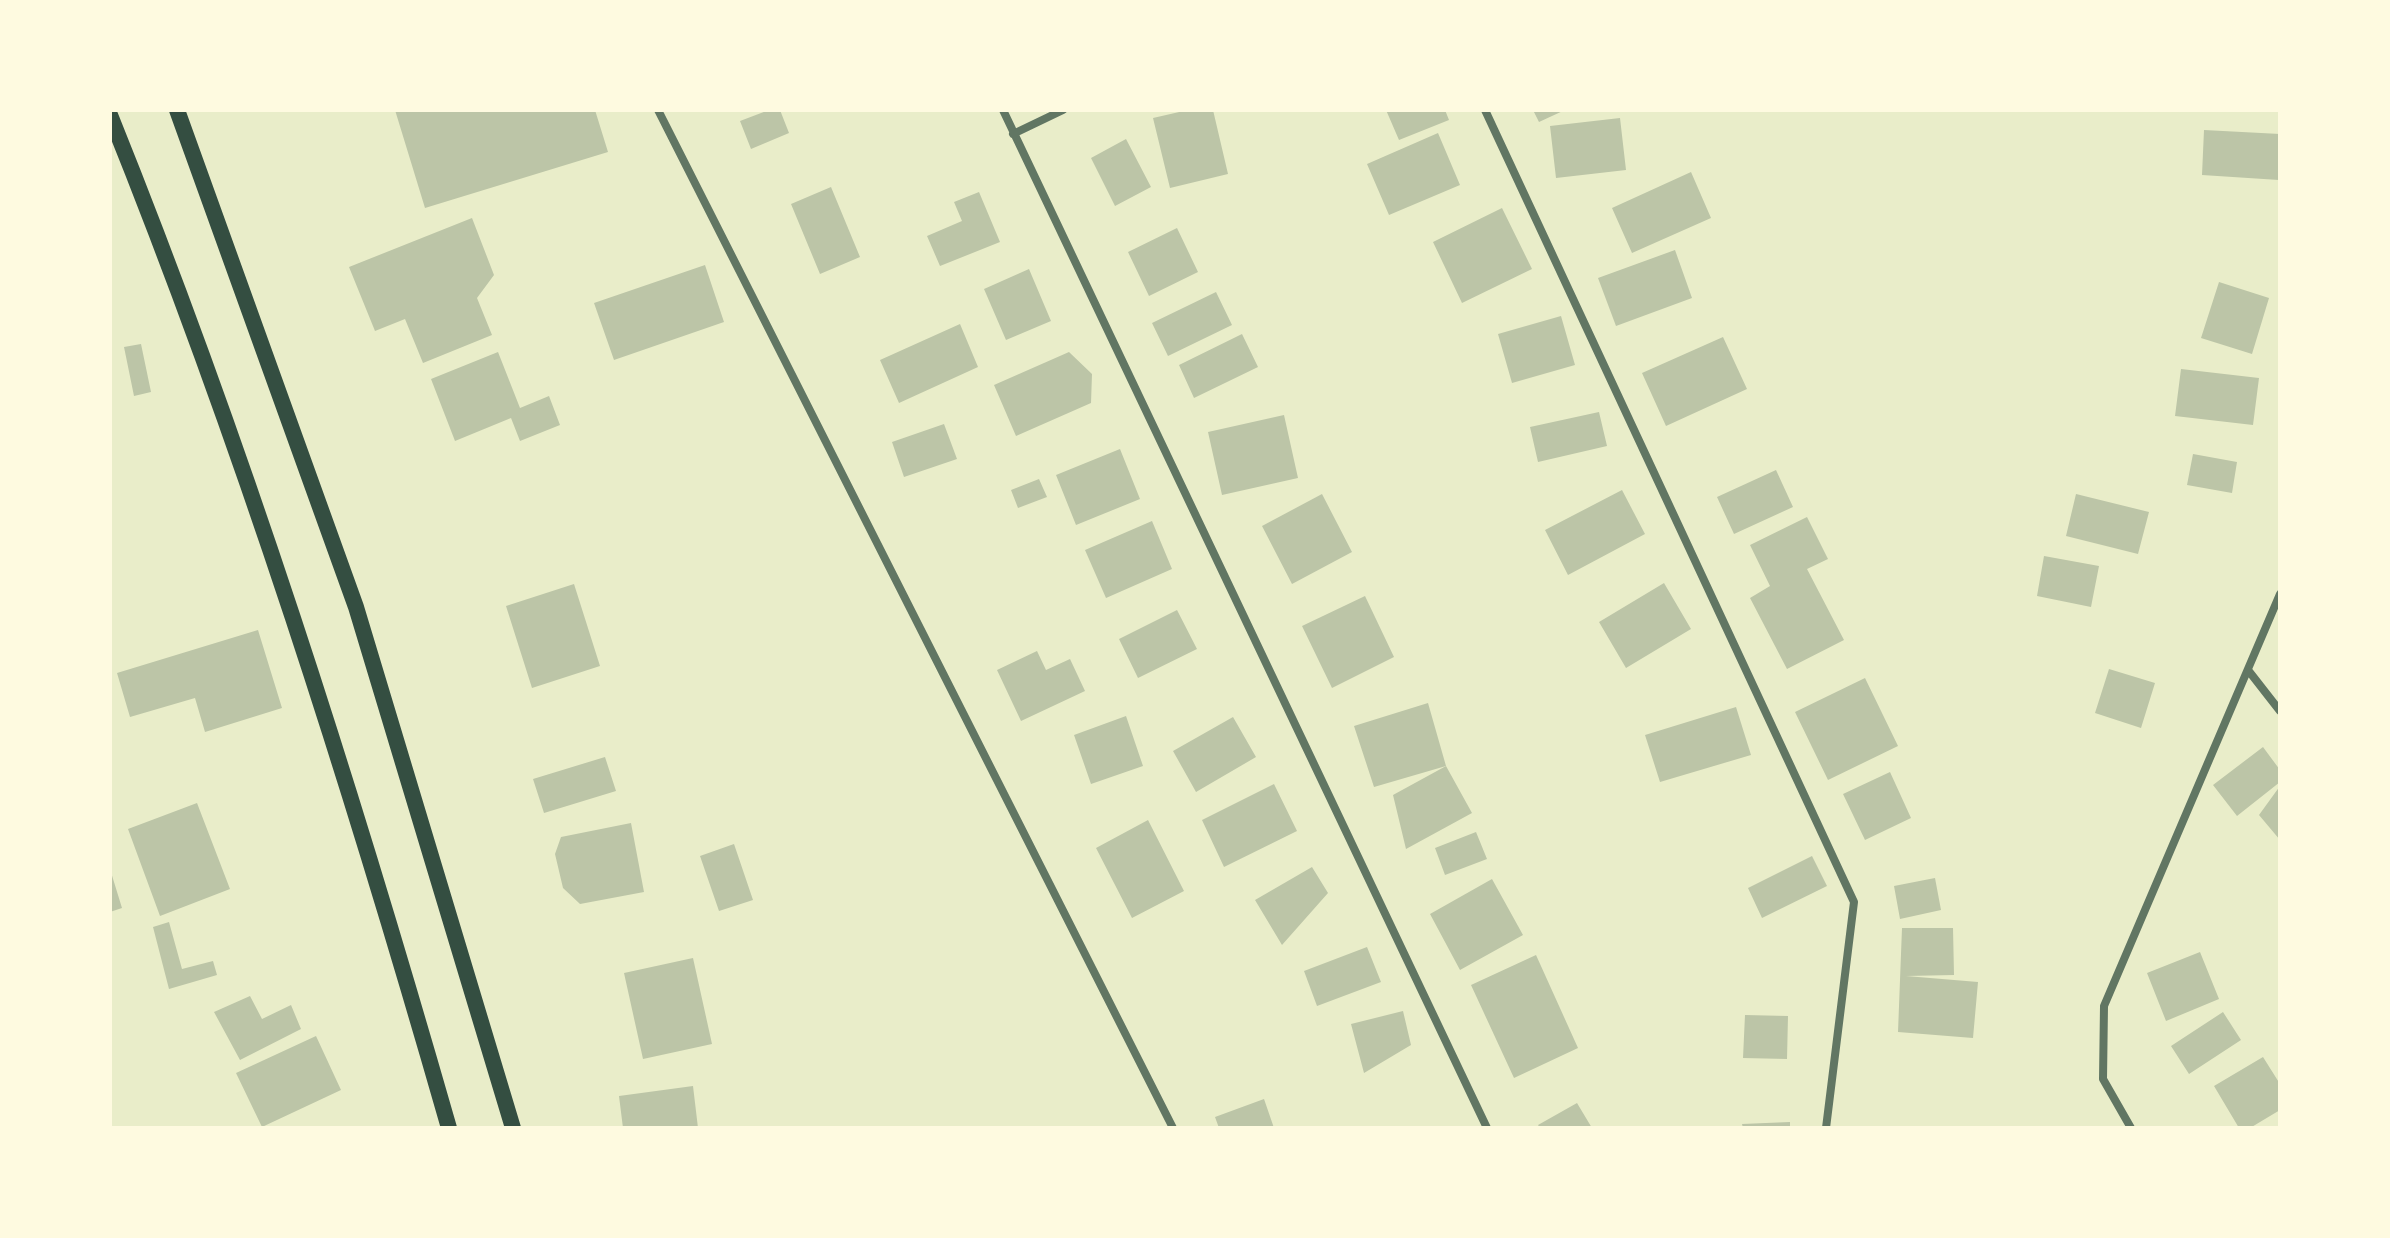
<!DOCTYPE html>
<html>
<head>
<meta charset="utf-8">
<style>
	body { margin:0 }
	#map { position:relative; width:2390px; height:1238px; overflow:hidden; background:#e9edc9; font-family:Ubuntu,sans-serif }
	canvas { display:block }
	.frame { position:absolute; inset:0; border:112px solid #fefae0; pointer-events:none }
</style>
</head>
<body>
<div id="map">
<canvas width="2390" height="1238"></canvas>
<div class="frame"></div>
</div>
<script>
const c = document.querySelector('canvas').getContext('2d');
c.lineJoin = 'round';
function fillPath(path, color) { c.fillStyle = color; c.fill(path, 'evenodd'); }
function strokePath(path, color, width, dash) { c.strokeStyle = color; c.lineWidth = width; c.lineCap = dash ? 'butt' : 'round'; c.setLineDash(dash || []); c.stroke(path); }
fillPath(new Path2D(`
	M 395,110 L 595,110 L 608,152 L 425,208 Z
	M 769,110 L 780,110 L 789,133 L 751,149 L 740,121 Z
	M 1188,110 L 1213,110 L 1228,174 L 1170,188 L 1153,118 Z
	M 1386,110 L 1445,110 L 1449,120 L 1399,140 Z
	M 1533,110 L 1565,110 L 1539,122 Z
	M 1620,118 L 1626,170 L 1556,178 L 1550,126 Z
	M 2204,130 L 2280,134 L 2279,180 L 2202,175 Z
	M 1438,133 L 1460,185 L 1389,215 L 1367,164 Z
	M 1126,139 L 1151,187 L 1115,206 L 1091,158 Z
	M 1691,172 L 1711,218 L 1632,253 L 1612,208 Z
	M 831,187 L 860,257 L 820,274 L 791,204 Z
	M 979,192 L 1000,242 L 940,266 L 927,236 L 962,221 L 954,202 Z
	M 1502,208 L 1532,269 L 1462,303 L 1433,242 Z
	M 472,218 L 494,275 L 477,298 L 492,335 L 423,363 L 405,319 L 375,331 L 349,267 Z
	M 1177,228 L 1198,272 L 1149,296 L 1128,252 Z
	M 1675,250 L 1692,298 L 1616,326 L 1598,278 Z
	M 705,265 L 724,322 L 614,360 L 594,303 Z
	M 1029,269 L 1051,321 L 1006,340 L 984,289 Z
	M 2219,282 L 2269,298 L 2252,354 L 2201,338 Z
	M 1216,292 L 1232,325 L 1168,356 L 1152,323 Z
	M 1561,316 L 1575,365 L 1512,383 L 1498,334 Z
	M 960,324 L 978,367 L 899,403 L 880,360 Z
	M 1242,334 L 1258,367 L 1194,398 L 1179,365 Z
	M 1723,337 L 1747,389 L 1666,426 L 1642,373 Z
	M 141,344 L 151,392 L 134,396 L 124,347 Z
	M 498,352 L 520,408 L 549,396 L 560,425 L 520,441 L 511,418 L 455,441 L 431,379 Z
	M 1069,352 L 1092,374 L 1091,403 L 1016,436 L 994,385 Z
	M 2181,369 L 2259,378 L 2253,425 L 2175,416 Z
	M 1599,412 L 1607,446 L 1538,462 L 1530,427 Z
	M 1284,415 L 1298,478 L 1222,495 L 1208,432 Z
	M 944,424 L 957,459 L 904,477 L 892,442 Z
	M 1120,449 L 1140,499 L 1076,525 L 1056,475 Z
	M 2193,454 L 2237,462 L 2232,493 L 2187,485 Z
	M 1776,470 L 1793,507 L 1734,534 L 1717,497 Z
	M 1039,479 L 1047,497 L 1018,508 L 1011,490 Z
	M 1622,490 L 1645,534 L 1568,575 L 1545,530 Z
	M 1322,494 L 1352,552 L 1292,584 L 1262,526 Z
	M 2076,494 L 2149,512 L 2138,554 L 2066,536 Z
	M 1807,517 L 1828,559 L 1807,569 L 1844,640 L 1787,669 L 1750,598 L 1770,586 L 1750,545 Z
	M 1152,521 L 1172,569 L 1106,598 L 1085,550 Z
	M 2044,556 L 2099,566 L 2091,607 L 2037,596 Z
	M 1664,583 L 1691,629 L 1626,668 L 1599,622 Z
	M 574,584 L 600,666 L 532,688 L 506,606 Z
	M 1365,596 L 1394,657 L 1332,688 L 1302,626 Z
	M 1177,610 L 1197,649 L 1138,678 L 1119,639 Z
	M 258,630 L 282,708 L 205,732 L 195,698 L 130,717 L 117,673 Z
	M 1037,651 L 1046,670 L 1070,659 L 1085,691 L 1021,721 L 997,670 Z
	M 2109,669 L 2155,683 L 2141,728 L 2095,713 Z
	M 1865,678 L 1898,746 L 1828,780 L 1795,712 Z
	M 1428,703 L 1446,766 L 1374,787 L 1354,726 Z
	M 1736,707 L 1751,755 L 1660,782 L 1645,735 Z
	M 1126,716 L 1143,766 L 1091,784 L 1074,735 Z
	M 1233,717 L 1256,757 L 1196,792 L 1173,751 Z
	M 2263,747 L 2280,770 L 2280,782 L 2237,816 L 2213,785 Z
	M 605,757 L 616,791 L 544,813 L 533,779 Z
	M 1446,766 L 1472,813 L 1406,849 L 1393,795 Z
	M 1890,772 L 1911,818 L 1865,840 L 1843,794 Z
	M 1274,784 L 1297,831 L 1224,867 L 1202,820 Z
	M 2280,786 L 2280,840 L 2259,815 Z
	M 197,803 L 230,889 L 160,916 L 128,829 Z
	M 1148,820 L 1184,891 L 1132,918 L 1096,848 Z
	M 631,823 L 644,892 L 580,904 L 563,888 L 555,854 L 561,837 Z
	M 1476,832 L 1487,859 L 1445,875 L 1435,848 Z
	M 734,844 L 753,900 L 719,911 L 700,856 Z
	M 1812,856 L 1827,886 L 1762,918 L 1748,888 Z
	M 1312,867 L 1328,893 L 1282,945 L 1255,900 Z
	M 110,869 L 122,908 L 110,912 Z
	M 1935,878 L 1941,910 L 1900,919 L 1894,886 Z
	M 1492,879 L 1523,935 L 1460,970 L 1430,914 Z
	M 169,922 L 182,969 L 213,961 L 217,975 L 169,989 L 153,927 Z
	M 1902,928 L 1953,928 L 1954,975 L 1906,976 L 1978,982 L 1973,1038 L 1898,1032 Z
	M 1367,947 L 1381,982 L 1317,1006 L 1304,971 Z
	M 2200,952 L 2219,999 L 2166,1021 L 2147,973 Z
	M 1536,955 L 1578,1048 L 1514,1078 L 1471,985 Z
	M 693,958 L 712,1044 L 643,1059 L 624,973 Z
	M 250,996 L 262,1019 L 291,1005 L 301,1029 L 240,1060 L 214,1012 Z
	M 1403,1011 L 1411,1045 L 1364,1073 L 1351,1024 Z
	M 2223,1012 L 2241,1040 L 2189,1074 L 2171,1046 Z
	M 1745,1015 L 1788,1016 L 1787,1059 L 1743,1058 Z
	M 316,1036 L 341,1090 L 262,1127 L 236,1073 Z
	M 2263,1057 L 2280,1084 L 2280,1110 L 2250,1128 L 2239,1128 L 2214,1086 Z
	M 693,1086 L 698,1128 L 623,1128 L 619,1096 Z
	M 1264,1099 L 1274,1128 L 1219,1128 L 1215,1117 Z
	M 1577,1103 L 1592,1128 L 1540,1128 L 1538,1125 Z
	M 1790,1122 L 1790,1128 L 1743,1128 L 1742,1124 Z`), '#bcc5a7');
strokePath(new Path2D(`
	M 658,110 L 1173,1128
	M 1003,110 L 1487,1128
	M 1485,110 L 1854,902 L 1826,1128
	M 1013,134 L 1063,110
	M 2248,670 L 2280,711
	M 2131,1128 L 2103,1079 L 2104,1006 L 2280,594`), '#617663', 8);
strokePath(new Path2D(`
	M 177,110 L 356,607 L 513,1128
	M 110,115 C 243,445 351,786 449,1128`), '#344e41', 16);
</script>
</body>
</html>
